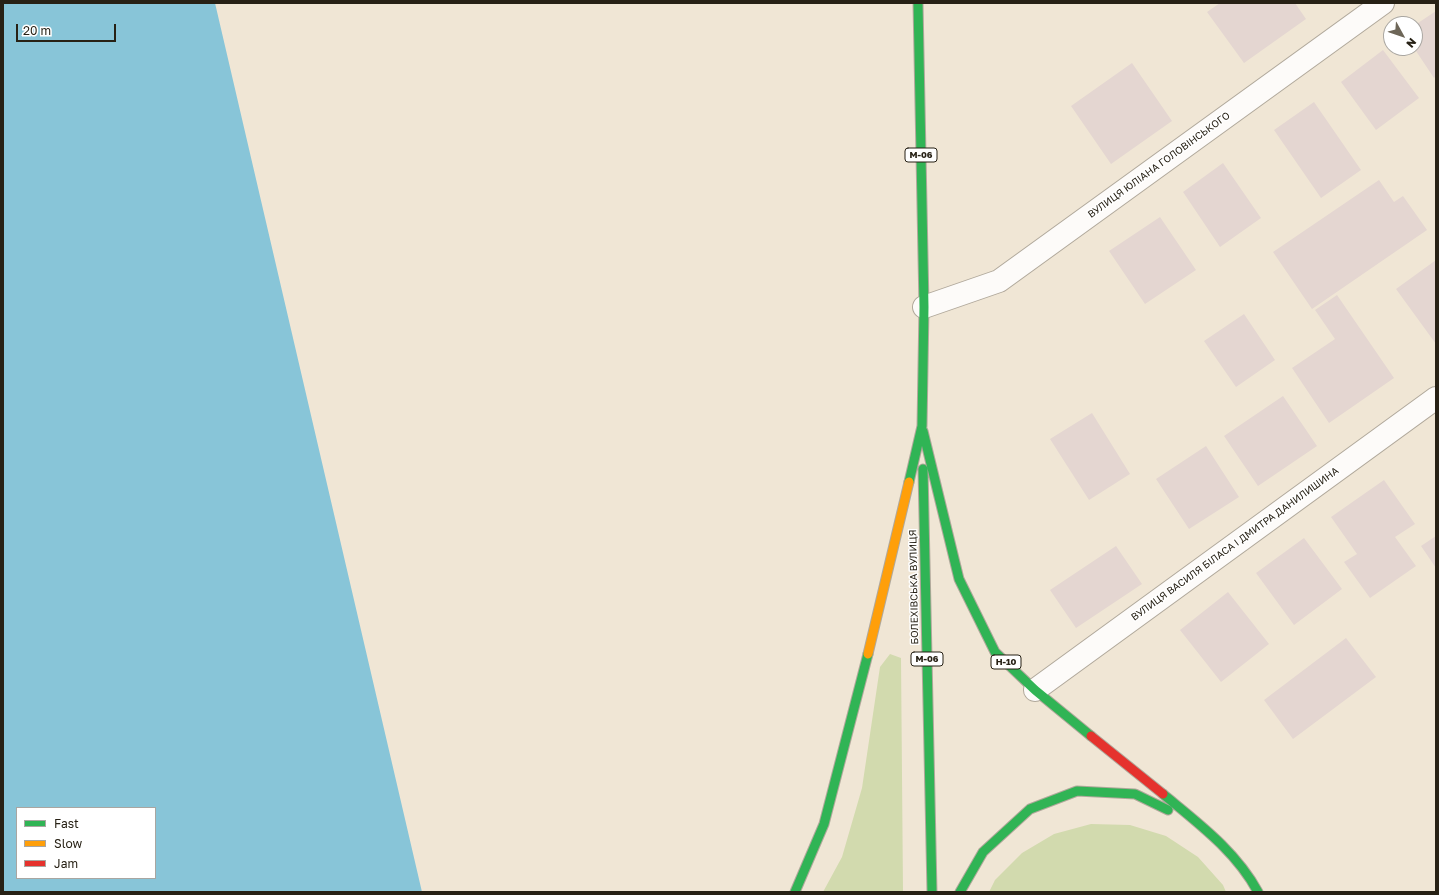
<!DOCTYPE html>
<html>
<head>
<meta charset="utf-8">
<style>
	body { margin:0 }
	#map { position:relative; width:1439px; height:895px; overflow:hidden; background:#f0e6d5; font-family:"Golos Text",sans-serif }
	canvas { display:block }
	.frame { position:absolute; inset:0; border:4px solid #272115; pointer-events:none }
	.legend { position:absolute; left:16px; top:807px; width:140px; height:72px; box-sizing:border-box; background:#fff; border:1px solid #a9a6a1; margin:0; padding:5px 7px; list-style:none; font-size:12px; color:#272115 }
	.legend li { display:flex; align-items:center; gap:8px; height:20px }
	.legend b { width:20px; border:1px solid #a9a6a1 }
	.north { position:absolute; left:1383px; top:16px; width:40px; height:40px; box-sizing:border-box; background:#fff; border:1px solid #a9a6a1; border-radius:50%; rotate:130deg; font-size:11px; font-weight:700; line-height:16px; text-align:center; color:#272115 }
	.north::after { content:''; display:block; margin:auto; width:14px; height:18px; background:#6d6658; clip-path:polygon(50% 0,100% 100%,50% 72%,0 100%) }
	.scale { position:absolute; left:16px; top:24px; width:100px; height:18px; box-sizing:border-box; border:2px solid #272115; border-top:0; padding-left:5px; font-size:12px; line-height:14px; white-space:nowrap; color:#272115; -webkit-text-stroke:3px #fff; paint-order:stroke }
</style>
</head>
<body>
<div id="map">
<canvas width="1439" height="895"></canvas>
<div class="frame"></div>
<ul class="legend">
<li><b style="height:5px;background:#30b455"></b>Fast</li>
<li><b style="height:5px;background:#ff9f0a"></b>Slow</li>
<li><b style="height:5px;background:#e5322d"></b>Jam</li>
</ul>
<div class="north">N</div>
<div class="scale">20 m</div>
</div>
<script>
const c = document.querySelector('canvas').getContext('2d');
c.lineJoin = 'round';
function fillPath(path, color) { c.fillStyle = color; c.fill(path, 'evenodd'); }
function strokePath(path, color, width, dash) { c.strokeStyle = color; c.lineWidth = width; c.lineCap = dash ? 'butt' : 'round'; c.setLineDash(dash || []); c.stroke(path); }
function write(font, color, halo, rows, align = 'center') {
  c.font = font + ' "Golos Text",sans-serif'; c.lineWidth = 3; c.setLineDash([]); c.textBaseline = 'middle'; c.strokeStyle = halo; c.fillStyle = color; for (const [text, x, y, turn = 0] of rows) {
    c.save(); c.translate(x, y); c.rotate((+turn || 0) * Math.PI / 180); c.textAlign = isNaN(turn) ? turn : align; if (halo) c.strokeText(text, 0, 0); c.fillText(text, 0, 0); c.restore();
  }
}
fillPath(new Path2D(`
	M 890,654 L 901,658 L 903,892 L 823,892 L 842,857 L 862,788 L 880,667 Z
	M 1091,824 L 1130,825 L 1166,836 L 1198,857 L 1223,885 L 1226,892 L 989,892 L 995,880 L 1022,853 L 1054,834 Z`), '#d2daae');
fillPath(new Path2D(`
	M 3,3 L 215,3 L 422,892 L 3,892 ZM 17,808 L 155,808 L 155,878 L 17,878 Z`), '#88c5d8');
fillPath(new Path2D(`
	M 1220,3 L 1295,3 L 1306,19 L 1244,63 L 1207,12 Z
	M 1436,11 L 1436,76 L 1434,78 L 1414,48 L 1415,48 L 1415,25 Z
	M 1383,50 L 1419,98 L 1376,130 L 1341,82 Z
	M 1132,63 L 1172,121 L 1111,164 L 1071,106 Z
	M 1314,102 L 1361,170 L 1321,198 L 1274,130 Z
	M 1223,163 L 1261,218 L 1220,247 L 1183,192 Z
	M 1379,180 L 1394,202 L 1403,196 L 1427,230 L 1312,309 L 1273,252 Z
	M 1160,217 L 1196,270 L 1145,304 L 1109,251 Z
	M 1436,260 L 1436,344 L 1396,289 Z
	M 1337,295 L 1394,378 L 1329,423 L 1292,368 L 1335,339 L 1315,310 Z
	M 1244,314 L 1275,360 L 1236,387 L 1204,341 Z
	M 1283,396 L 1317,446 L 1258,486 L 1224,436 Z
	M 1092,413 L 1130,474 L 1089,500 L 1050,439 Z
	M 1206,446 L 1239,497 L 1189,529 L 1156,479 Z
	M 1384,480 L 1415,524 L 1395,537 L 1416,566 L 1370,598 L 1344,562 L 1357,554 L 1331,517 Z
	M 1436,536 L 1436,568 L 1421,546 Z
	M 1304,538 L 1342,589 L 1294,625 L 1256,573 Z
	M 1116,546 L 1142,584 L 1076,628 L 1050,590 Z
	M 1228,592 L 1269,644 L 1221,682 L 1180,630 Z
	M 1346,638 L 1376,677 L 1293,739 L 1264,700 Z`), '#e4d6d1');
const street = new Path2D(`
	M 924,307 L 999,281 L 1383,3
	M 1035,690 L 1436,398`);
const fast = new Path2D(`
	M 923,431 L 959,579 L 995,652 L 1035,690 L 1091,736
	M 923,469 L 932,892
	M 909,482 L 922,426 L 924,307 L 918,3
	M 1163,794 C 1198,823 1236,851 1258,892
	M 795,892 L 824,824 L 868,654
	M 960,892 L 983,852 L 1030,809 L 1077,791 L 1135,794 L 1168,810`);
const slow = new Path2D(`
	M 868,654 L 909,482`);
const jam = new Path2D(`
	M 1091,736 L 1163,794`);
strokePath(street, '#b0a89b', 24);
strokePath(fast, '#b0a89b', 11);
strokePath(slow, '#b0a89b', 11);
strokePath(jam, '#b0a89b', 11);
strokePath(street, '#fdfbf9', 22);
strokePath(fast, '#30b455', 9);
strokePath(slow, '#ff9f0a', 9);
strokePath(jam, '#e5322d', 9);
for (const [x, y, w] of [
	[921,155,32],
	[927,659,32],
	[1006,662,30]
]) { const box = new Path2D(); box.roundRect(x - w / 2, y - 7, w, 14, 3); c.fillStyle = '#fff'; c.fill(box); strokePath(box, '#272115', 1); }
write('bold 9px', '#272115', null, [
	["М-06",921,155],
	["М-06",927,659],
	["Н-10",1006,662]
]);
write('10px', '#272115', '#fff', [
	["ВУЛИЦЯ ЮЛІАНА ГОЛОВІНСЬКОГО",1159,165,-36],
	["ВУЛИЦЯ ВАСИЛЯ БІЛАСА І ДМИТРА ДАНИЛИШИНА",1235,544,-36],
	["БОЛЕХІВСЬКА ВУЛИЦЯ",914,587,-91]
]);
</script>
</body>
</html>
